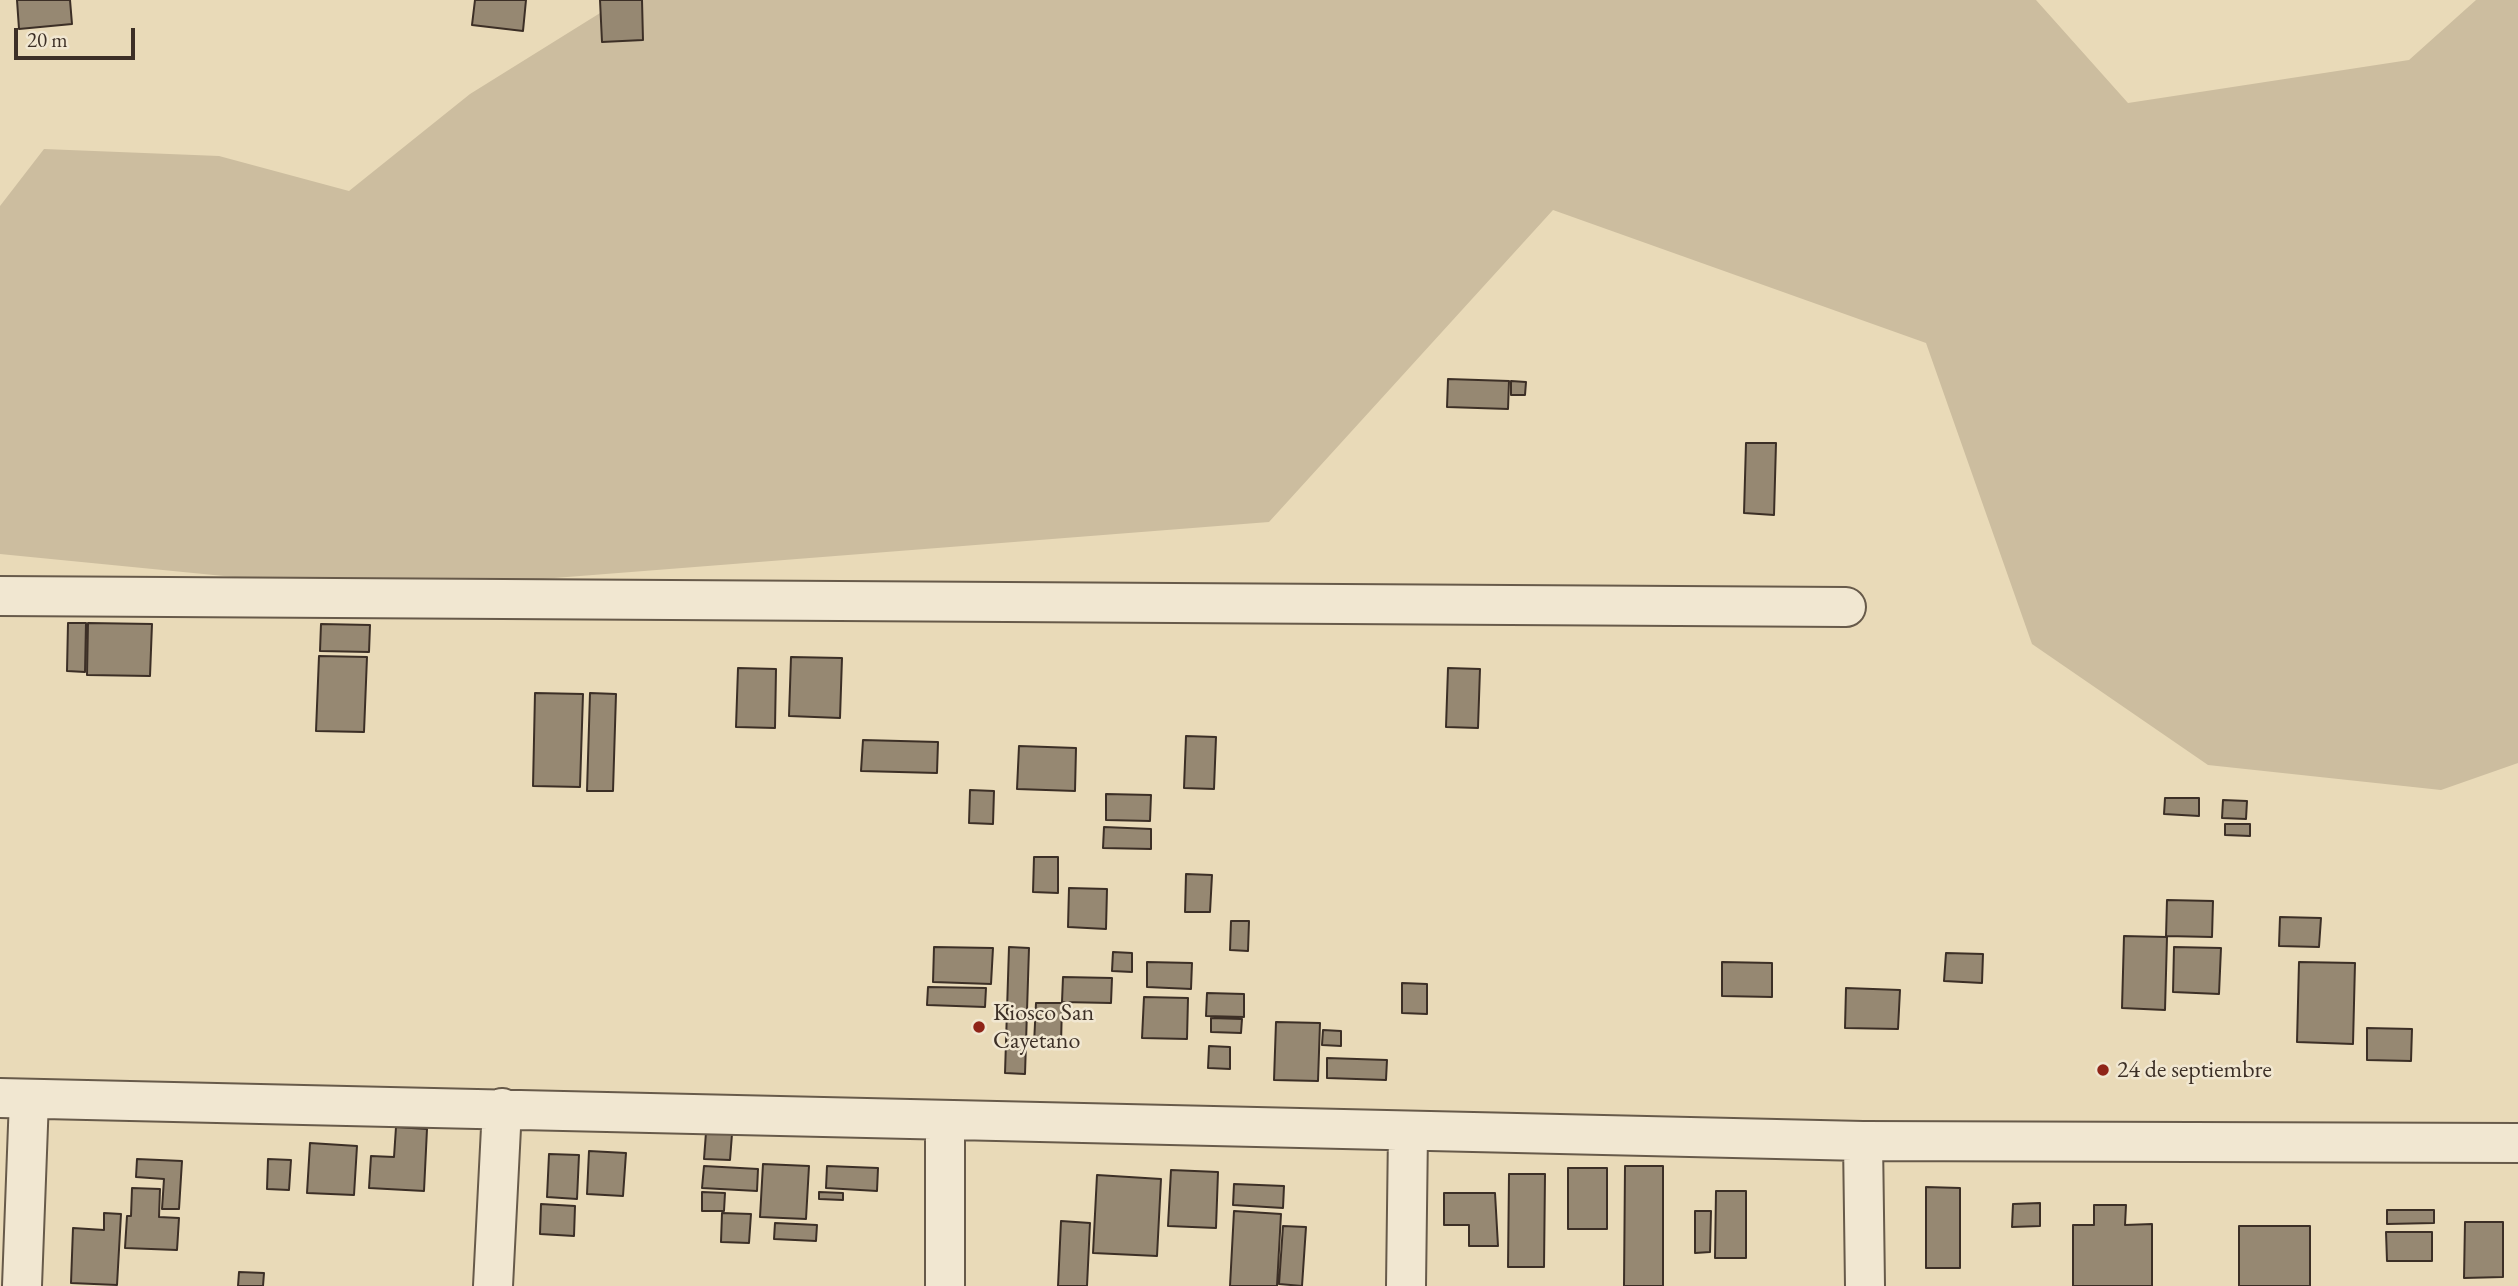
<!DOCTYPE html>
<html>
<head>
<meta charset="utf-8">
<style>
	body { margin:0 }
	#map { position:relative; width:2518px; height:1286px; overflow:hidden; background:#e9dab8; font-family:"EB Garamond",serif }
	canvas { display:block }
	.scale { position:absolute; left:14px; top:28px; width:121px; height:32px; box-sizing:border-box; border:4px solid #3c2f26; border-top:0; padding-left:9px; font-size:21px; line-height:24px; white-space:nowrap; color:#3c2f26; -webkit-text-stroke:5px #f1e7d1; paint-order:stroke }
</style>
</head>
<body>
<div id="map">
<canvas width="2518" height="1286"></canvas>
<div class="scale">20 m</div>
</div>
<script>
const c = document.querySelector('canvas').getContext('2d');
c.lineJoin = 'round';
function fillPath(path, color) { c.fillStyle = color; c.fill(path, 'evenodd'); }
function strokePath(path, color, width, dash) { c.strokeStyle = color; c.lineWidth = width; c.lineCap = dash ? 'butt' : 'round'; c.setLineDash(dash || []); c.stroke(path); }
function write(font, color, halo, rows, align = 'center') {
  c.font = font + ' "EB Garamond",serif'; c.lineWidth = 5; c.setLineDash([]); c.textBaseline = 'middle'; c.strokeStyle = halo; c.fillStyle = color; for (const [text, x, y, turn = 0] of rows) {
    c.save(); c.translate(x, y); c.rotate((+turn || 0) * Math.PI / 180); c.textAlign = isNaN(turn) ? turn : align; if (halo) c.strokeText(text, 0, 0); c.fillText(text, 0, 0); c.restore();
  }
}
fillPath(new Path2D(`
	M 621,0 L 2036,0 L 2128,103 L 2409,60 L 2476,0 L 2518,0 L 2518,763 L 2441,790 L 2208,765 L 2032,644 L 1926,343 L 1553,210 L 1269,522 L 529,580 L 234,577 L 0,554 L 0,206 L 44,149 L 219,156 L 349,191 L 470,94 Z`), '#ccbd9f');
const building = new Path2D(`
	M 17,0 L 70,0 L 72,24 L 19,29 Z
	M 475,0 L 526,0 L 523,31 L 472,25 Z
	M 600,0 L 642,0 L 643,40 L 602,42 Z
	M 1448,379 L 1509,381 L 1508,409 L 1447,407 Z
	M 1511,381 L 1526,382 L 1525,395 L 1511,395 Z
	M 1746,443 L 1776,443 L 1774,515 L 1744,513 Z
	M 68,623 L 86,623 L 85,672 L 67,671 Z
	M 88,623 L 152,624 L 150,676 L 87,675 Z
	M 321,624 L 370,625 L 369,652 L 320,651 Z
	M 319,656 L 367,657 L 364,732 L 316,731 Z
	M 791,657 L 842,658 L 840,718 L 789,716 Z
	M 738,668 L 776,669 L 775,728 L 736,727 Z
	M 1448,668 L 1480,669 L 1478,728 L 1446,727 Z
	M 535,693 L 583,694 L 580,787 L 533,786 Z
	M 590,693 L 616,694 L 613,791 L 587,791 Z
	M 1186,736 L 1216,737 L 1214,789 L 1184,788 Z
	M 863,740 L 938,742 L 937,773 L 861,771 Z
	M 1019,746 L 1076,748 L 1075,791 L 1017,789 Z
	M 970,790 L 994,791 L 993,824 L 969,823 Z
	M 1106,794 L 1151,795 L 1150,821 L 1106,820 Z
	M 2165,798 L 2199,798 L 2199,816 L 2164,814 Z
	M 2223,800 L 2247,801 L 2246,819 L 2222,818 Z
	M 2225,824 L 2250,824 L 2250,836 L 2225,835 Z
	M 1104,827 L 1151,829 L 1151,849 L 1103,848 Z
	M 1034,857 L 1058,857 L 1058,893 L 1033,892 Z
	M 1186,874 L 1212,875 L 1210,912 L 1185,912 Z
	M 1069,888 L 1107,889 L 1106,929 L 1068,927 Z
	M 2167,900 L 2213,901 L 2212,937 L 2166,936 Z
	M 2280,917 L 2321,918 L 2319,947 L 2279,946 Z
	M 1231,921 L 1249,921 L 1248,951 L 1230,950 Z
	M 2124,936 L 2167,937 L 2165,1010 L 2122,1008 Z
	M 934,947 L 993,948 L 991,984 L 933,982 Z
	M 1009,947 L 1029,948 L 1025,1074 L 1005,1073 Z
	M 2174,947 L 2221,948 L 2219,994 L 2173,992 Z
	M 1113,952 L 1132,953 L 1132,972 L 1112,971 Z
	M 1946,953 L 1983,954 L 1982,983 L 1944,981 Z
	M 1147,962 L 1192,963 L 1191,989 L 1147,987 Z
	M 1722,962 L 1772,963 L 1772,997 L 1722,996 Z
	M 2299,962 L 2355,963 L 2353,1044 L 2297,1042 Z
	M 1063,977 L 1112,978 L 1111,1003 L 1062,1002 Z
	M 1402,983 L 1427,984 L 1427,1014 L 1402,1013 Z
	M 928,987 L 986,988 L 985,1007 L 927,1005 Z
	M 1846,988 L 1900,990 L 1898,1029 L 1845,1028 Z
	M 1207,993 L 1244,994 L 1244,1017 L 1206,1016 Z
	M 1144,997 L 1188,998 L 1187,1039 L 1142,1038 Z
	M 1036,1003 L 1062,1003 L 1061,1045 L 1034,1044 Z
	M 1211,1018 L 1242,1019 L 1241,1033 L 1211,1032 Z
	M 1276,1022 L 1320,1023 L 1318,1081 L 1274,1080 Z
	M 2367,1028 L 2412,1029 L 2411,1061 L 2367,1060 Z
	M 1323,1030 L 1341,1031 L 1341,1046 L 1322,1045 Z
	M 1209,1046 L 1230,1047 L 1230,1069 L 1208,1068 Z
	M 1327,1058 L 1387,1060 L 1386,1080 L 1327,1078 Z
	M 707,1119 L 733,1121 L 730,1160 L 704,1159 Z
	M 396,1127 L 427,1129 L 424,1191 L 369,1188 L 371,1156 L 394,1157 Z
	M 310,1143 L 357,1146 L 354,1195 L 307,1193 Z
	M 589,1151 L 626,1153 L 623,1196 L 587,1194 Z
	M 549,1154 L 579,1155 L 577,1199 L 547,1197 Z
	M 137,1159 L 182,1161 L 179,1209 L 162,1209 L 164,1179 L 136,1177 Z
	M 268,1159 L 291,1160 L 289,1190 L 267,1189 Z
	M 763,1164 L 809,1166 L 806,1219 L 760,1217 Z
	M 704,1166 L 758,1169 L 757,1191 L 702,1188 Z
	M 827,1166 L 878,1168 L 877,1191 L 826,1188 Z
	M 1625,1166 L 1663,1166 L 1663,1286 L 1624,1286 Z
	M 1568,1168 L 1607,1168 L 1607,1229 L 1568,1229 Z
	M 1171,1170 L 1218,1172 L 1216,1228 L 1168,1226 Z
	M 1509,1174 L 1545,1174 L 1544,1267 L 1508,1267 Z
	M 1097,1175 L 1161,1179 L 1157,1256 L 1093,1253 Z
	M 1234,1184 L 1284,1186 L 1283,1208 L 1233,1205 Z
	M 1926,1187 L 1960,1188 L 1960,1268 L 1926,1268 Z
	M 132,1188 L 160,1189 L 159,1217 L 179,1218 L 177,1250 L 125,1248 L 127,1216 L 131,1216 Z
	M 1716,1191 L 1746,1191 L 1746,1258 L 1715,1258 Z
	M 702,1192 L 725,1193 L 724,1211 L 702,1211 Z
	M 819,1192 L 843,1193 L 843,1200 L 819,1199 Z
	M 1444,1193 L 1495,1193 L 1498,1246 L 1469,1246 L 1469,1225 L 1444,1225 Z
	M 2040,1203 L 2040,1226 L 2012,1227 L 2013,1204 Z
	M 541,1204 L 575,1206 L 574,1236 L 540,1234 Z
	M 2094,1205 L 2126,1205 L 2125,1225 L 2152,1224 L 2152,1286 L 2073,1286 L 2073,1225 L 2094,1225 Z
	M 2387,1210 L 2434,1210 L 2434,1223 L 2387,1224 Z
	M 1234,1211 L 1281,1214 L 1277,1286 L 1230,1286 Z
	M 1695,1211 L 1711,1211 L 1710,1252 L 1695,1253 Z
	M 104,1213 L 121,1214 L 117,1285 L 71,1283 L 73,1228 L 104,1230 Z
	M 722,1213 L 751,1214 L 749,1243 L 721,1242 Z
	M 1061,1221 L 1090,1223 L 1087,1286 L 1058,1286 Z
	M 2465,1222 L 2503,1222 L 2503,1277 L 2464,1278 Z
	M 775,1223 L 817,1225 L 816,1241 L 774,1239 Z
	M 1283,1226 L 1306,1227 L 1302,1286 L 1279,1284 Z
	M 2239,1226 L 2310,1226 L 2310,1286 L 2239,1286 Z
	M 2386,1232 L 2432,1232 L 2432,1261 L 2387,1261 Z
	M 239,1272 L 264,1273 L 263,1286 L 238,1286 Z`);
fillPath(building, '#968872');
strokePath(building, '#3c2f26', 2);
const minor = new Path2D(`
	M 0,596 L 1846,607
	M 0,1098 L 1863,1141 L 2518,1143
	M 945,1120 L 945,1286
	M 1863,1141 L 1865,1286
	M 22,1286 L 29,1099
	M 493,1286 L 502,1108
	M 1406,1286 L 1408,1132`);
strokePath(minor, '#675a4a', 42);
strokePath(minor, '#f1e7d1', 38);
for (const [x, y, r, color] of [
	[979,1027,7,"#8f2418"],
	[2103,1070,7,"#8f2418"]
]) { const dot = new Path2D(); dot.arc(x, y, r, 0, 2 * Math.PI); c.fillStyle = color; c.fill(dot); strokePath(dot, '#f1e7d1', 2.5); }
write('24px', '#3c2f26', '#f1e7d1', [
	["Kiosco San",993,1013],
	["Cayetano",993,1041],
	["24 de septiembre",2117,1070]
], 'left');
</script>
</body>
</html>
